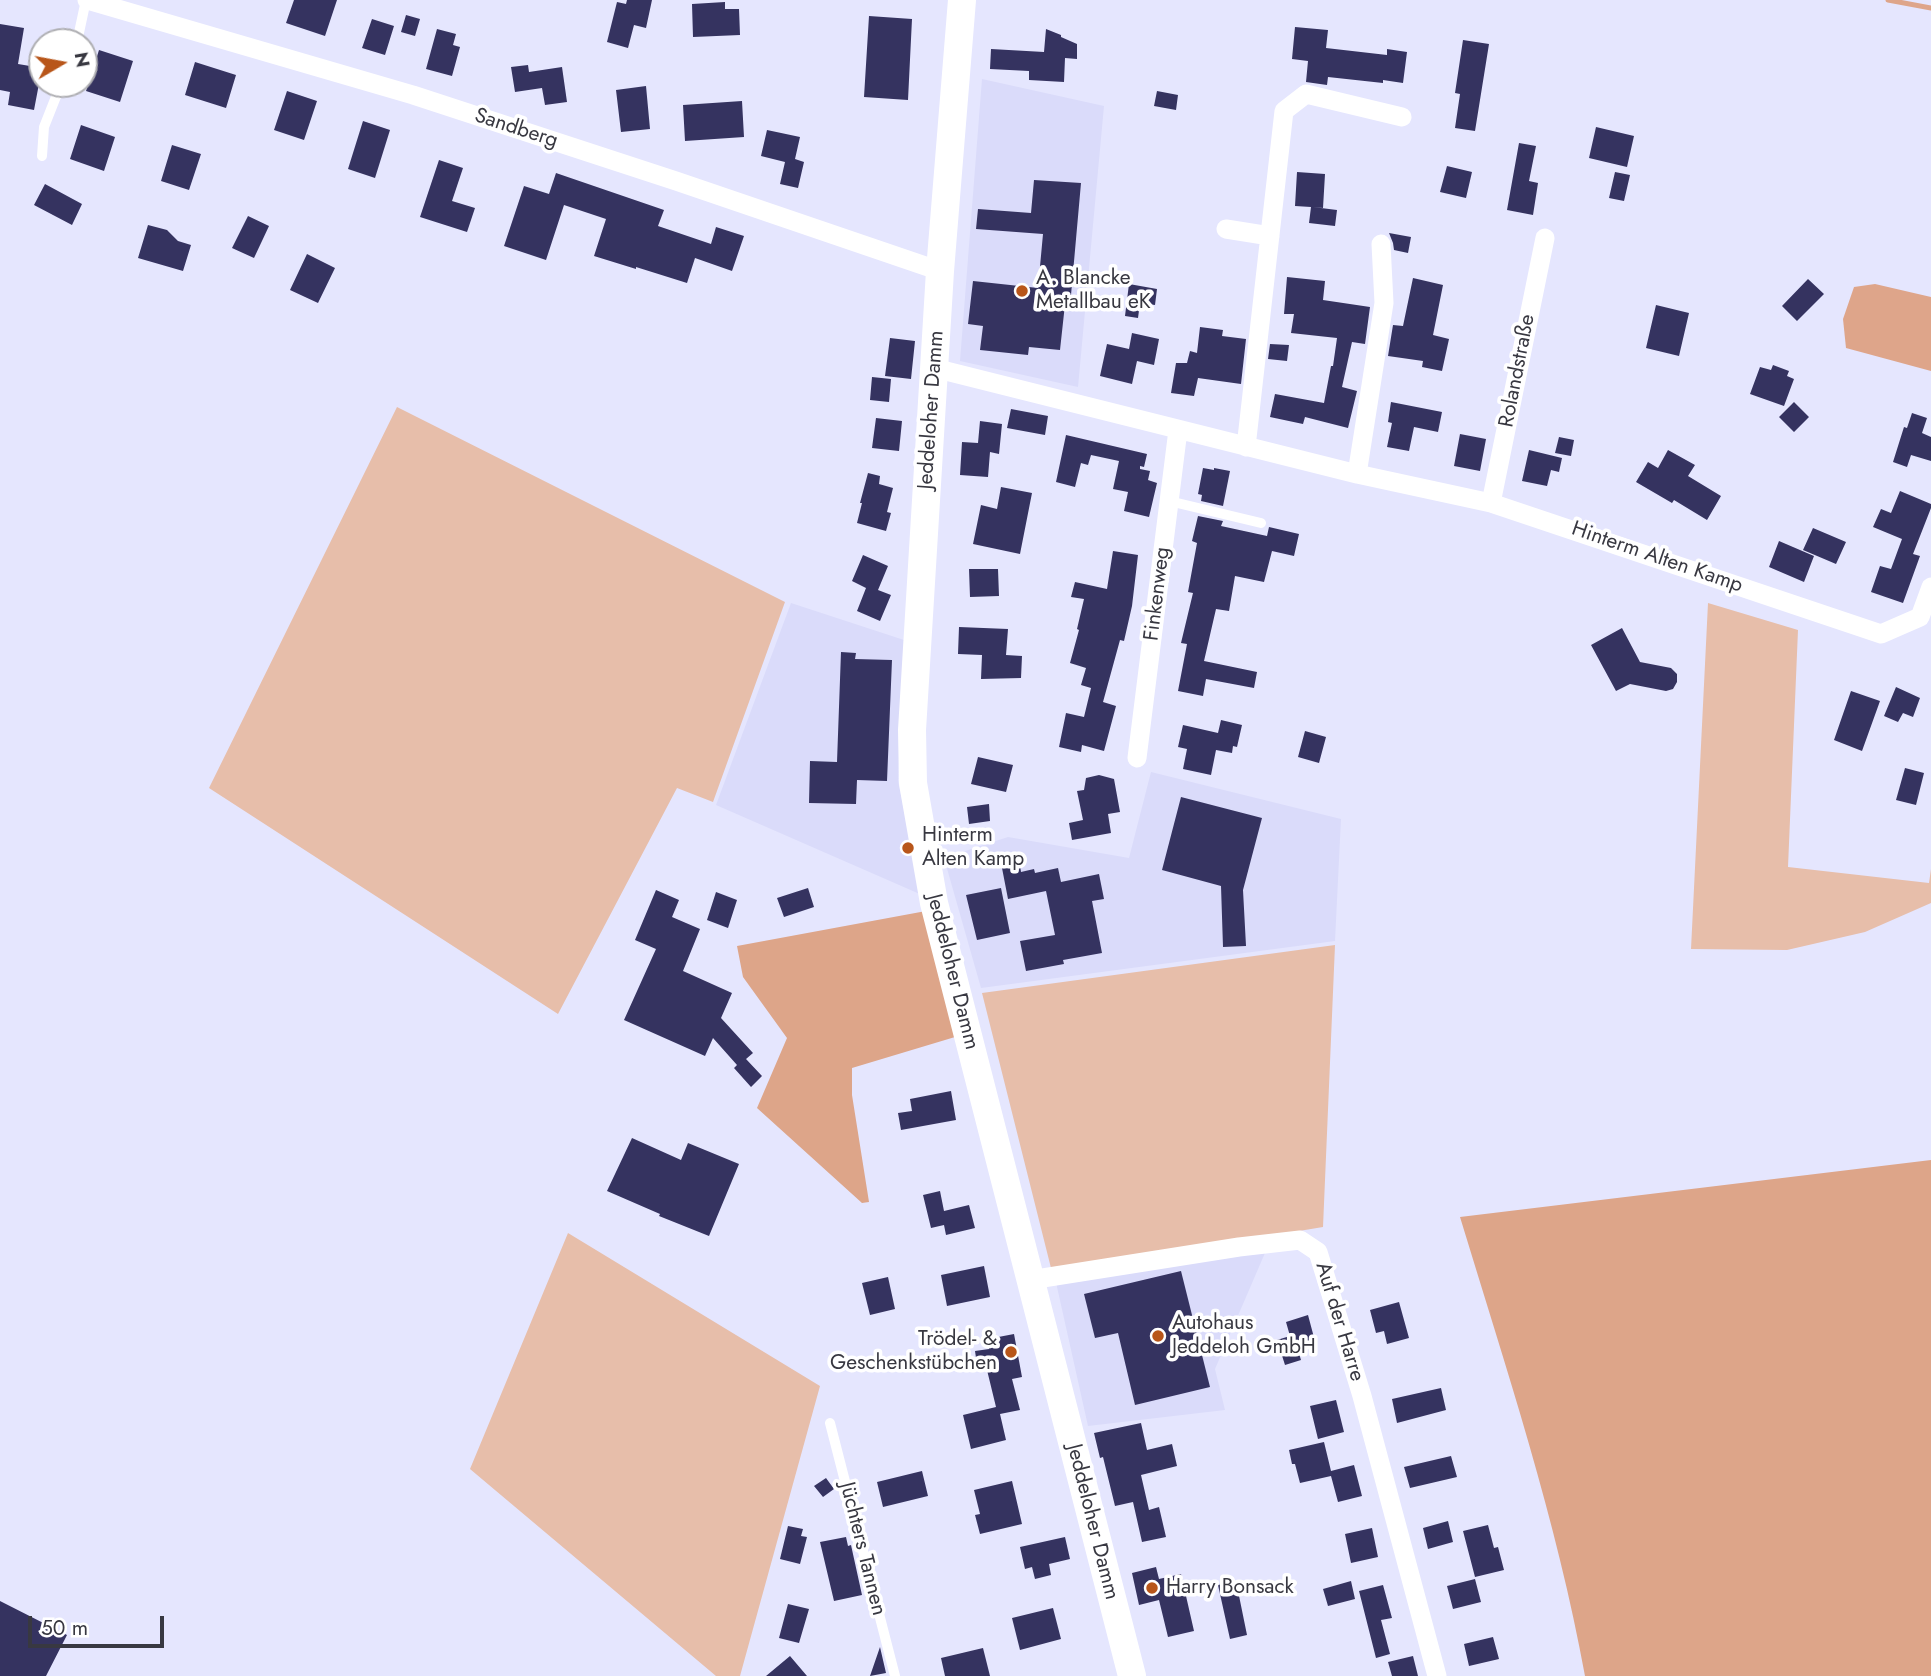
<!DOCTYPE html>
<html>
<head>
<meta charset="utf-8">
<style>
	body { margin:0 }
	#map { position:relative; width:1931px; height:1676px; overflow:hidden; background:#e5e6fe; font-family:Jost,sans-serif }
	canvas { display:block }
	.north { position:absolute; left:28px; top:28px; width:70px; height:70px; box-sizing:border-box; background:#fff; border:2px solid #afafb3; border-radius:50%; rotate:80deg; font-size:19px; font-weight:700; line-height:28px; text-align:center; color:#383841 }
	.north::after { content:''; display:block; margin:auto; width:24px; height:32px; background:#b8561a; clip-path:polygon(50% 0,100% 100%,50% 72%,0 100%) }
	.scale { position:absolute; left:28px; top:1616px; width:136px; height:32px; box-sizing:border-box; border:4px solid #383841; border-top:0; padding-left:9px; font-size:21px; line-height:24px; white-space:nowrap; color:#383841; -webkit-text-stroke:5px #fff; paint-order:stroke }
</style>
</head>
<body>
<div id="map">
<canvas width="1931" height="1676"></canvas>
<div class="north">N</div>
<div class="scale">50 m</div>
</div>
<script>
const c = document.querySelector('canvas').getContext('2d');
c.lineJoin = 'round';
function fillPath(path, color) { c.fillStyle = color; c.fill(path, 'evenodd'); }
function strokePath(path, color, width, dash) { c.strokeStyle = color; c.lineWidth = width; c.lineCap = dash ? 'butt' : 'round'; c.setLineDash(dash || []); c.stroke(path); }
function write(font, color, halo, rows, align = 'center') {
  c.font = font + ' Jost,sans-serif'; c.lineWidth = 7; c.setLineDash([]); c.textBaseline = 'middle'; c.strokeStyle = halo; c.fillStyle = color; for (const [text, x, y, turn = 0] of rows) {
    c.save(); c.translate(x, y); c.rotate((+turn || 0) * Math.PI / 180); c.textAlign = isNaN(turn) ? turn : align; if (halo) c.strokeText(text, 0, 0); c.fillText(text, 0, 0); c.restore();
  }
}
fillPath(new Path2D(`
	M 982,79 L 1104,106 L 1078,387 L 960,361 Z
	M 791,603 L 904,640 L 898,781 L 922,895 L 716,805 Z
	M 1151,772 L 1341,819 L 1335,941 L 981,988 L 944,858 L 1008,837 L 1129,858 Z
	M 1268,1246 L 1215,1369 L 1225,1410 L 1088,1426 L 1055,1278 Z`), '#dadbfa');
fillPath(new Path2D(`
	M 397,407 L 785,602 L 713,802 L 677,788 L 558,1014 L 209,788 Z
	M 1708,603 L 1798,630 L 1788,867 L 1929,883 L 1931,869 L 1931,903 L 1865,932 L 1787,950 L 1691,949 Z
	M 1335,945 L 1323,1227 L 1052,1272 L 982,993 Z
	M 568,1233 L 820,1386 L 740,1676 L 716,1676 L 470,1469 Z`), '#e7beaa');
fillPath(new Path2D(`
	M 926,911 L 955,1037 L 852,1068 L 852,1095 L 869,1202 L 862,1203 L 757,1108 L 787,1038 L 743,977 L 737,946 Z
	M 1931,1160 L 1931,1676 L 1585,1676 C 1557,1521 1506,1368 1460,1217 Z`), '#dda589');
fillPath(new Path2D(`
	M 1875,284 L 1931,297 L 1931,371 L 1846,348 L 1843,319 L 1854,287 Z`), '#dea58a');
strokePath(new Path2D(`
	M 1888,0 L 1931,8`), '#dea58a', 5);
fillPath(new Path2D(`
	M 294,0 L 337,0 L 325,36 L 286,23 Z
	M 627,0 L 652,0 L 646,28 L 634,25 L 628,48 L 607,42 L 617,2 L 626,4 Z
	M 725,2 L 725,9 L 739,9 L 740,35 L 693,37 L 692,4 Z
	M 406,15 L 420,19 L 415,36 L 401,32 Z
	M 869,16 L 912,19 L 908,100 L 864,97 Z
	M 372,19 L 394,26 L 385,55 L 362,48 Z
	M 0,24 L 24,28 L 18,64 L 42,68 L 34,110 L 8,105 L 10,92 L 0,90 Z
	M 1295,27 L 1328,30 L 1326,48 L 1387,55 L 1387,49 L 1407,52 L 1403,83 L 1383,80 L 1383,83 L 1328,77 L 1327,85 L 1306,82 L 1308,61 L 1292,59 Z
	M 437,29 L 456,34 L 453,45 L 460,47 L 452,76 L 426,69 Z
	M 1046,29 L 1061,35 L 1061,37 L 1077,44 L 1077,59 L 1065,58 L 1064,82 L 1029,80 L 1029,71 L 990,69 L 991,49 L 1044,52 Z
	M 1463,40 L 1489,44 L 1475,131 L 1455,128 L 1460,94 L 1455,93 Z
	M 99,50 L 133,61 L 120,102 L 86,91 Z
	M 195,62 L 236,75 L 226,108 L 185,95 Z
	M 528,65 L 529,72 L 562,67 L 567,102 L 545,105 L 542,88 L 515,92 L 511,67 Z
	M 646,86 L 650,129 L 621,132 L 616,90 Z
	M 287,91 L 317,101 L 304,140 L 274,130 Z
	M 1157,91 L 1178,95 L 1176,110 L 1154,106 Z
	M 742,101 L 744,137 L 685,141 L 683,105 Z
	M 363,121 L 390,130 L 375,178 L 348,169 Z
	M 81,125 L 115,137 L 104,171 L 70,159 Z
	M 1596,127 L 1634,136 L 1627,167 L 1589,158 Z
	M 767,130 L 800,137 L 795,159 L 804,162 L 798,188 L 780,184 L 785,162 L 761,156 Z
	M 1519,143 L 1536,146 L 1529,181 L 1538,183 L 1533,215 L 1507,210 Z
	M 172,145 L 201,154 L 189,190 L 161,181 Z
	M 439,160 L 463,168 L 452,201 L 475,208 L 467,232 L 420,217 Z
	M 1447,166 L 1472,172 L 1466,198 L 1440,192 Z
	M 1297,172 L 1325,174 L 1323,208 L 1313,207 L 1337,210 L 1335,226 L 1309,223 L 1311,207 L 1295,206 Z
	M 1615,172 L 1630,175 L 1624,201 L 1609,198 Z
	M 556,173 L 664,210 L 658,226 L 711,244 L 716,227 L 744,236 L 732,271 L 695,258 L 687,283 L 636,267 L 636,269 L 594,256 L 606,219 L 564,205 L 546,260 L 504,246 L 524,186 L 549,194 Z
	M 1034,180 L 1081,183 L 1071,295 L 1066,295 L 1060,350 L 1029,347 L 1028,355 L 980,350 L 983,326 L 968,324 L 973,281 L 1038,288 L 1043,234 L 976,229 L 978,209 L 1031,213 Z
	M 45,184 L 82,204 L 72,225 L 34,205 Z
	M 248,216 L 269,226 L 254,258 L 232,248 Z
	M 148,225 L 167,230 L 178,241 L 191,245 L 183,271 L 138,258 Z
	M 1389,233 L 1411,237 L 1408,253 L 1394,250 L 1393,243 Z
	M 307,254 L 335,268 L 318,303 L 290,290 Z
	M 1287,277 L 1325,281 L 1323,300 L 1370,307 L 1365,344 L 1352,342 L 1342,387 L 1357,391 L 1348,428 L 1305,417 L 1303,424 L 1270,417 L 1275,394 L 1324,403 L 1331,366 L 1333,366 L 1337,338 L 1291,333 L 1294,314 L 1284,314 Z
	M 1413,278 L 1443,285 L 1433,335 L 1449,339 L 1442,371 L 1422,367 L 1423,361 L 1388,356 L 1393,325 L 1403,326 Z
	M 1808,279 L 1824,294 L 1797,321 L 1782,306 Z
	M 1129,284 L 1157,289 L 1155,305 L 1140,303 L 1138,318 L 1125,316 Z
	M 1656,305 L 1689,313 L 1679,356 L 1646,348 Z
	M 1200,327 L 1223,330 L 1222,336 L 1246,339 L 1241,384 L 1198,378 L 1194,396 L 1171,393 L 1176,363 L 1187,363 L 1190,351 L 1197,353 Z
	M 1132,333 L 1159,339 L 1154,365 L 1137,361 L 1132,384 L 1100,376 L 1107,344 L 1129,349 Z
	M 890,338 L 915,341 L 911,379 L 885,376 Z
	M 1270,344 L 1289,345 L 1287,361 L 1268,359 Z
	M 1773,365 L 1789,371 L 1787,376 L 1794,379 L 1784,406 L 1750,394 L 1760,367 L 1771,370 Z
	M 872,377 L 891,379 L 889,402 L 870,400 Z
	M 1391,402 L 1442,412 L 1438,432 L 1414,427 L 1409,451 L 1387,447 L 1392,423 L 1388,422 Z
	M 1794,402 L 1809,417 L 1794,432 L 1779,417 Z
	M 1011,409 L 1048,416 L 1045,435 L 1007,428 Z
	M 1912,413 L 1927,418 L 1922,433 L 1931,437 L 1931,461 L 1911,455 L 1907,467 L 1893,462 L 1904,427 L 1907,428 Z
	M 876,418 L 902,421 L 899,451 L 872,448 Z
	M 980,421 L 1002,424 L 999,454 L 990,452 L 988,477 L 960,475 L 962,442 L 978,443 Z
	M 1460,434 L 1486,439 L 1480,471 L 1454,466 Z
	M 1066,435 L 1147,454 L 1144,467 L 1140,466 L 1140,469 L 1150,471 L 1148,480 L 1157,483 L 1149,517 L 1124,511 L 1128,492 L 1113,489 L 1119,461 L 1091,455 L 1088,465 L 1081,463 L 1075,487 L 1056,482 Z
	M 1559,437 L 1574,440 L 1571,456 L 1555,453 Z
	M 1529,450 L 1562,458 L 1559,472 L 1551,470 L 1547,486 L 1522,481 Z
	M 1668,450 L 1695,465 L 1688,476 L 1721,496 L 1707,520 L 1674,500 L 1672,503 L 1636,482 L 1648,462 L 1658,468 Z
	M 1203,468 L 1214,470 L 1214,468 L 1230,471 L 1223,506 L 1201,501 L 1202,495 L 1198,494 Z
	M 868,473 L 880,476 L 879,484 L 893,488 L 887,512 L 891,513 L 886,531 L 857,523 L 862,503 L 860,503 Z
	M 1001,487 L 1032,493 L 1020,554 L 973,544 L 981,505 L 997,509 Z
	M 1900,491 L 1931,504 L 1931,508 L 1913,554 L 1920,556 L 1903,603 L 1871,592 L 1880,566 L 1891,569 L 1902,539 L 1873,527 L 1881,509 L 1891,513 Z
	M 1198,516 L 1223,521 L 1221,526 L 1267,536 L 1269,527 L 1299,534 L 1294,556 L 1272,551 L 1264,582 L 1235,576 L 1229,611 L 1216,609 L 1204,661 L 1257,672 L 1254,688 L 1206,679 L 1203,696 L 1178,691 L 1187,644 L 1181,643 L 1193,593 L 1188,592 L 1197,543 L 1192,541 Z
	M 1813,528 L 1846,542 L 1836,564 L 1803,550 Z
	M 1779,541 L 1814,556 L 1804,582 L 1769,567 Z
	M 1113,551 L 1138,555 L 1132,606 L 1124,641 L 1120,640 L 1103,702 L 1116,706 L 1104,751 L 1082,745 L 1081,752 L 1059,747 L 1066,713 L 1084,717 L 1091,688 L 1081,685 L 1086,668 L 1070,663 L 1079,630 L 1077,629 L 1084,599 L 1071,597 L 1075,582 L 1107,589 Z
	M 863,555 L 888,566 L 878,590 L 891,595 L 880,621 L 857,611 L 866,588 L 852,581 Z
	M 969,569 L 998,569 L 999,596 L 970,597 Z
	M 959,627 L 1008,629 L 1006,655 L 1022,656 L 1021,678 L 981,679 L 982,655 L 958,654 Z
	M 1622,628 L 1640,662 L 1671,668 L 1677,674 L 1677,682 L 1673,689 L 1666,691 L 1630,684 L 1616,691 L 1591,645 Z
	M 841,652 L 856,653 L 855,659 L 892,660 L 887,781 L 857,780 L 856,804 L 809,803 L 810,761 L 837,762 Z
	M 1896,687 L 1920,698 L 1913,717 L 1903,713 L 1898,722 L 1884,716 Z
	M 1851,691 L 1880,701 L 1862,751 L 1834,740 Z
	M 1221,720 L 1242,725 L 1237,747 L 1233,746 L 1232,753 L 1216,750 L 1211,775 L 1183,769 L 1187,749 L 1178,747 L 1183,725 L 1218,733 Z
	M 1305,731 L 1326,737 L 1319,763 L 1298,757 Z
	M 978,757 L 1013,765 L 1006,792 L 971,784 Z
	M 1905,768 L 1924,773 L 1916,805 L 1896,800 Z
	M 1099,775 L 1114,779 L 1120,812 L 1108,814 L 1111,833 L 1072,840 L 1069,823 L 1083,820 L 1077,791 L 1084,790 L 1086,778 Z
	M 1181,797 L 1262,818 L 1243,890 L 1246,946 L 1223,947 L 1221,886 L 1162,870 Z
	M 989,804 L 990,821 L 969,824 L 967,807 Z
	M 1020,865 L 1021,872 L 1034,869 L 1035,873 L 1058,868 L 1061,882 L 1099,874 L 1104,899 L 1092,901 L 1102,953 L 1063,960 L 1064,964 L 1026,971 L 1020,941 L 1055,935 L 1046,891 L 1008,899 L 1002,868 Z
	M 808,888 L 814,907 L 784,917 L 777,898 Z
	M 1001,888 L 1010,933 L 977,940 L 966,895 Z
	M 656,890 L 679,900 L 672,917 L 700,929 L 683,971 L 732,993 L 721,1018 L 753,1053 L 746,1059 L 762,1076 L 751,1087 L 734,1068 L 737,1065 L 713,1038 L 705,1056 L 624,1020 L 656,949 L 635,940 Z
	M 716,892 L 737,900 L 728,928 L 707,920 Z
	M 951,1091 L 956,1120 L 901,1130 L 898,1113 L 912,1111 L 910,1099 Z
	M 632,1138 L 681,1160 L 688,1143 L 739,1164 L 709,1236 L 659,1216 L 660,1214 L 607,1191 Z
	M 940,1191 L 944,1211 L 969,1205 L 975,1228 L 946,1235 L 944,1225 L 931,1228 L 923,1195 Z
	M 984,1266 L 990,1297 L 947,1306 L 941,1275 Z
	M 1181,1271 L 1210,1387 L 1135,1405 L 1118,1333 L 1095,1338 L 1084,1294 Z
	M 888,1277 L 895,1309 L 870,1315 L 862,1283 Z
	M 1399,1302 L 1409,1338 L 1387,1344 L 1384,1331 L 1376,1333 L 1370,1310 Z
	M 1308,1315 L 1316,1345 L 1298,1350 L 1301,1360 L 1285,1365 L 1277,1340 L 1290,1336 L 1286,1322 Z
	M 1014,1334 L 1022,1377 L 1012,1379 L 1020,1410 L 1000,1414 L 1006,1440 L 971,1449 L 963,1415 L 996,1407 L 987,1370 L 978,1371 L 975,1351 L 989,1349 L 988,1339 Z
	M 1441,1388 L 1446,1410 L 1397,1423 L 1392,1399 Z
	M 1336,1400 L 1344,1432 L 1318,1439 L 1310,1406 Z
	M 1141,1423 L 1147,1450 L 1172,1444 L 1177,1466 L 1141,1475 L 1149,1510 L 1159,1507 L 1166,1537 L 1142,1542 L 1133,1502 L 1115,1506 L 1103,1457 L 1100,1458 L 1094,1433 Z
	M 1324,1442 L 1331,1471 L 1354,1465 L 1362,1496 L 1338,1502 L 1331,1476 L 1300,1483 L 1295,1464 L 1292,1464 L 1289,1450 Z
	M 1451,1456 L 1457,1477 L 1410,1488 L 1404,1467 Z
	M 922,1471 L 928,1496 L 883,1507 L 877,1482 Z
	M 826,1478 L 834,1489 L 823,1497 L 814,1486 Z
	M 1012,1481 L 1022,1524 L 980,1534 L 975,1515 L 980,1514 L 974,1490 Z
	M 1448,1521 L 1453,1542 L 1428,1549 L 1423,1528 Z
	M 1488,1525 L 1494,1548 L 1498,1547 L 1504,1570 L 1475,1577 L 1463,1531 Z
	M 788,1526 L 803,1529 L 801,1536 L 807,1537 L 800,1564 L 780,1559 Z
	M 1372,1528 L 1378,1557 L 1351,1563 L 1345,1534 Z
	M 846,1537 L 848,1546 L 851,1545 L 862,1595 L 834,1601 L 820,1542 Z
	M 1065,1537 L 1070,1559 L 1049,1564 L 1051,1575 L 1035,1579 L 1032,1567 L 1025,1569 L 1020,1547 Z
	M 1156,1567 L 1159,1579 L 1181,1574 L 1194,1631 L 1168,1637 L 1159,1600 L 1139,1605 L 1132,1573 Z
	M 1475,1579 L 1481,1602 L 1453,1609 L 1447,1586 Z
	M 1236,1581 L 1247,1635 L 1230,1639 L 1218,1585 Z
	M 1351,1581 L 1355,1599 L 1328,1606 L 1323,1589 Z
	M 1383,1585 L 1392,1618 L 1381,1620 L 1390,1654 L 1376,1658 L 1359,1591 Z
	M 0,1601 L 67,1635 L 46,1676 L 0,1676 Z
	M 788,1604 L 809,1609 L 799,1643 L 779,1638 Z
	M 1053,1608 L 1061,1639 L 1020,1650 L 1012,1618 Z
	M 1493,1637 L 1499,1659 L 1469,1666 L 1464,1644 Z
	M 880,1647 L 886,1673 L 870,1676 Z
	M 983,1648 L 990,1676 L 945,1676 L 941,1658 Z
	M 790,1656 L 807,1676 L 766,1676 Z
	M 1413,1656 L 1418,1676 L 1392,1676 L 1388,1662 Z`), '#353360');
strokePath(new Path2D(`
	M 77,42 L 86,0
	M 42,156 L 44,127 L 61,84
	M 1169,501 L 1261,523
	M 830,1423 L 895,1676`), '#fff', 10);
strokePath(new Path2D(`
	M 87,0 L 413,95 L 676,181 L 940,271
	M 1226,229 L 1270,236
	M 934,368 L 1357,474 L 1491,503 L 1881,634 L 1920,617 L 1931,587
	M 1246,447 L 1284,111 L 1306,94 L 1402,117
	M 1357,474 L 1384,303 L 1381,244
	M 1491,503 L 1545,238
	M 1137,758 L 1178,430
	M 1030,1280 L 1239,1247 L 1300,1240 L 1318,1252 L 1362,1396 L 1437,1676`), '#fff', 19);
strokePath(new Path2D(`
	M 962,0 L 940,271 L 912,730 L 913,783 L 934,903 L 1132,1676`), '#fff', 28);
for (const [x, y, r, color] of [
	[1022,291,7,"#b8561a"],
	[908,848,7,"#b8561a"],
	[1158,1336,7,"#b8561a"],
	[1011,1352,7,"#b8561a"],
	[1152,1588,7,"#b8561a"]
]) { const dot = new Path2D(); dot.arc(x, y, r, 0, 2 * Math.PI); c.fillStyle = color; c.fill(dot); strokePath(dot, '#fff', 2.5); }
write('21px', '#383841', '#fff', [
	["Sandberg",516,129,18],
	["Rolandstraße",1518,371,-79],
	["Jeddeloher Damm",932,410,-86],
	["Hinterm Alten Kamp",1657,558,19],
	["Finkenweg",1158,594,-83],
	["Jeddeloher Damm",952,972,76],
	["Auf der Harre",1339,1322,73],
	["Jeddeloher Damm",1092,1522,76],
	["Jüchters Tannen",862,1549,76]
]);
write('21px', '#383841', '#fff', [
	["A. Blancke",1036,279],
	["Metallbau eK",1036,303],
	["Hinterm",922,836],
	["Alten Kamp",922,860],
	["Autohaus",1172,1324],
	["Jeddeloh GmbH",1172,1348],
	["Trödel- &",997,1340,"right"],
	["Geschenkstübchen",997,1364,"right"],
	["Harry Bonsack",1166,1588]
], 'left');
</script>
</body>
</html>
